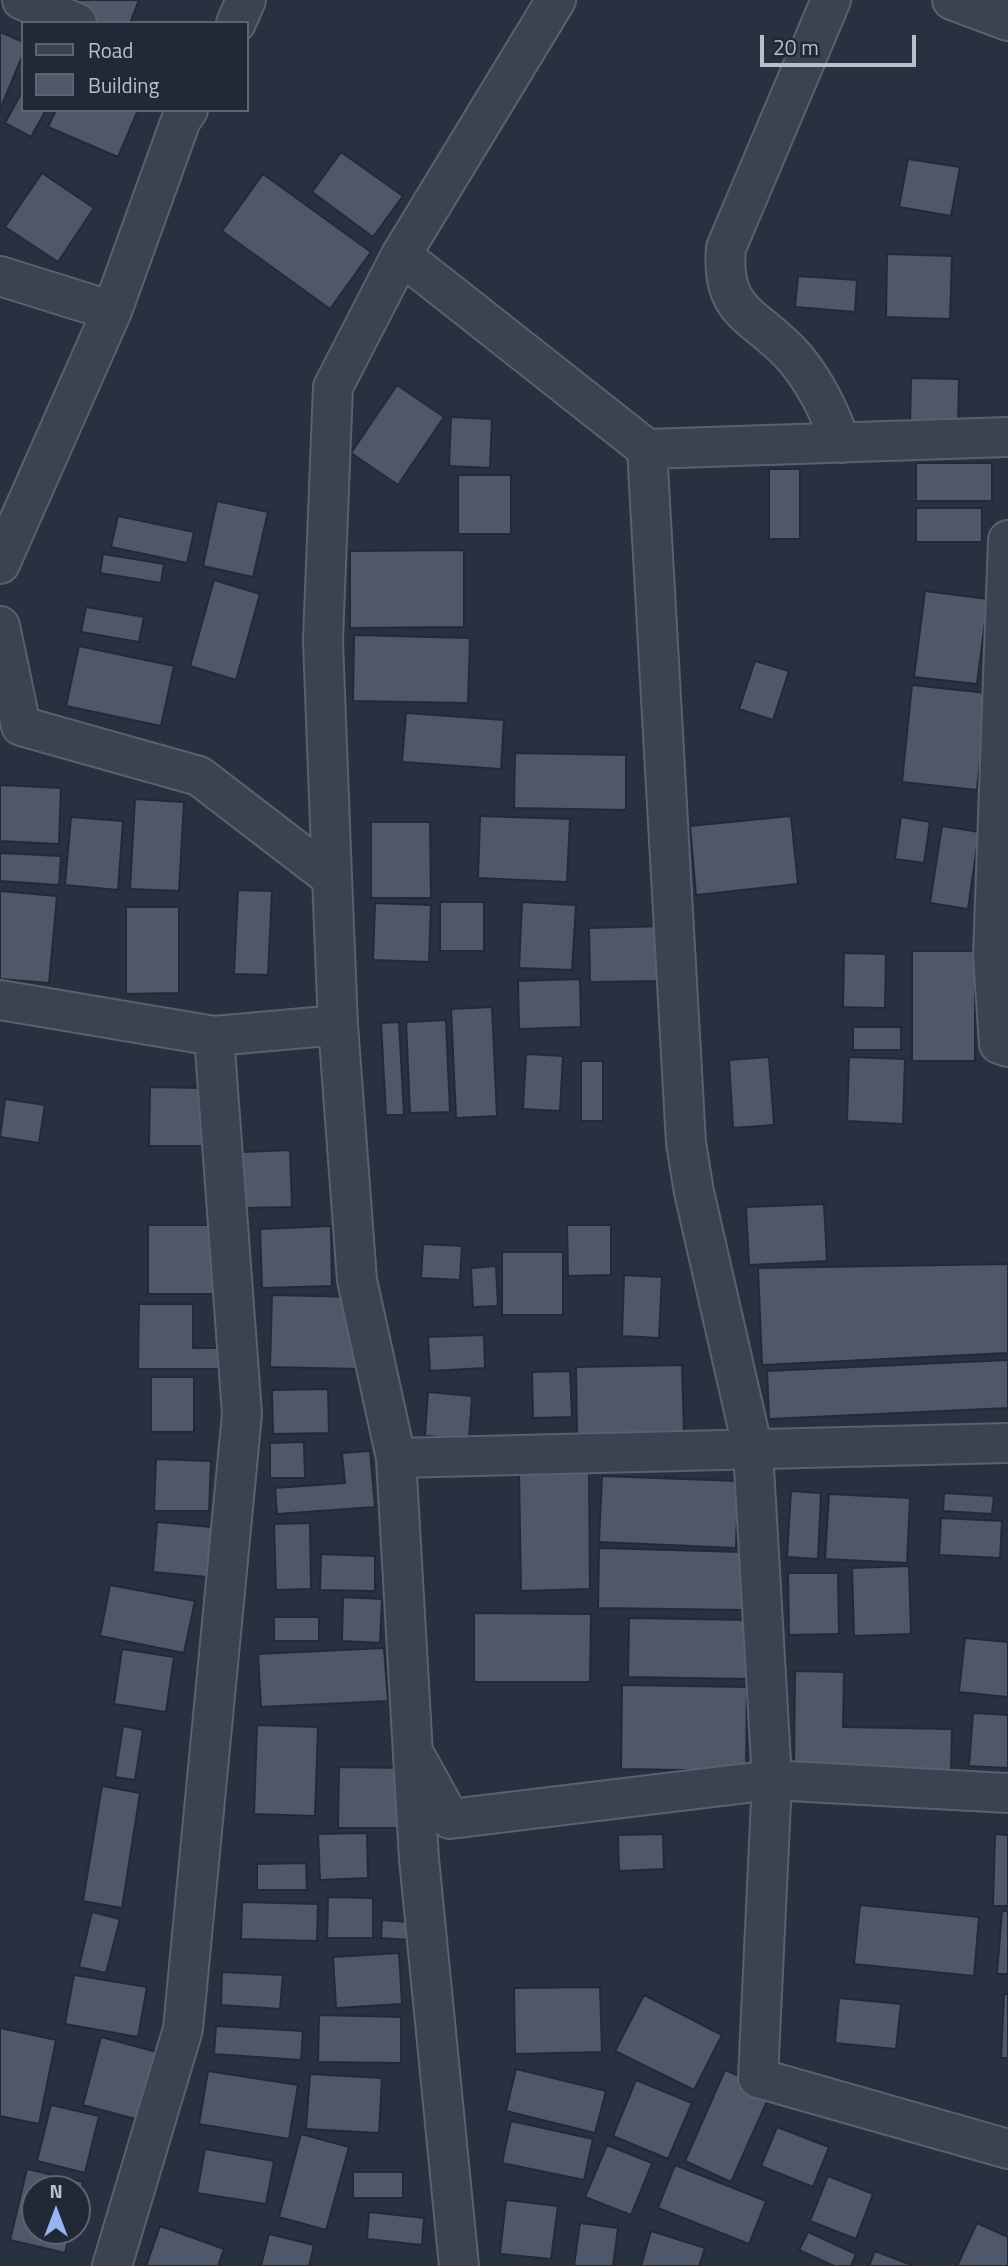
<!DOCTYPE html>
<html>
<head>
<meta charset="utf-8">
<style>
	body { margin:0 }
	#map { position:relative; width:1008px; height:2266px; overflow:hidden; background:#283140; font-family:"Titillium Web",sans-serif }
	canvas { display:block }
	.legend { position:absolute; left:21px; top:21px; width:228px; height:91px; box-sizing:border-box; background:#212836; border:2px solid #5e6471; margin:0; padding:9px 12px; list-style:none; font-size:21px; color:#b9bfca }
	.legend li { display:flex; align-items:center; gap:14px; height:35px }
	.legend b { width:35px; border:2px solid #5e6471 }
	.north { position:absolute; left:21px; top:2175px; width:70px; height:70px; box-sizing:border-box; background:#212836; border:2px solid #5e6471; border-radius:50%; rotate:0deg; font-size:19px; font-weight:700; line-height:28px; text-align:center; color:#b9bfca }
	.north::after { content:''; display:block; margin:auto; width:24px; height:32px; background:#96b5f2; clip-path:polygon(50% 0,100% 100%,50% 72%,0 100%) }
	.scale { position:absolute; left:760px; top:35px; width:156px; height:32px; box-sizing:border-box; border:4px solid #b9bfca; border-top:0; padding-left:9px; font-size:21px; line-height:24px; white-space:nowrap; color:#b9bfca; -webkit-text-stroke:5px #212836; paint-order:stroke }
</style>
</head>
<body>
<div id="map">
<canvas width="1008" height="2266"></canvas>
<ul class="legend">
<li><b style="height:9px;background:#3c4350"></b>Road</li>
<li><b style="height:19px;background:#4e5869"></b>Building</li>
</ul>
<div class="north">N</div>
<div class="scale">20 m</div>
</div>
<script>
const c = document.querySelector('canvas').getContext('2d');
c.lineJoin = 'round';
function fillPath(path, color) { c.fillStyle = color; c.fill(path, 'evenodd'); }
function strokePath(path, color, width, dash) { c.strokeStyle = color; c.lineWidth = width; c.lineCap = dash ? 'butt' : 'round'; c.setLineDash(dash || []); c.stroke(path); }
const building = new Path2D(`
	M 41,0 L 139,0 L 130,23 L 100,23 Z
	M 0,32 L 23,42 L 23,54 L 0,110 Z
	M 23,90 L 23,110 L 46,110 L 31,137 L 5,123 Z
	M 56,110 L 138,110 L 118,157 L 48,127 Z
	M 341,152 L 403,196 L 373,237 L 312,192 Z
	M 908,159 L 960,167 L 951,216 L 899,207 Z
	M 42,173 L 94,208 L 58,262 L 5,227 Z
	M 263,174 L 371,252 L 330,309 L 222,231 Z
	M 887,254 L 952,256 L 950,319 L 886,317 Z
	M 798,276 L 857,280 L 855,312 L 795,307 Z
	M 911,378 L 959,379 L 958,427 L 910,426 Z
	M 397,385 L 444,417 L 398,485 L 351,453 Z
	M 451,417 L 492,419 L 490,468 L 449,466 Z
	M 916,463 L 992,463 L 992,501 L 916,501 Z
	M 769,469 L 800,469 L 800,539 L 769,539 Z
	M 458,475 L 511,475 L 511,534 L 458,534 Z
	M 217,501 L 268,512 L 253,577 L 203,566 Z
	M 916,508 L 982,508 L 982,542 L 916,542 Z
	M 118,516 L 194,532 L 187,563 L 111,547 Z
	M 464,550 L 464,627 L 350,628 L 350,551 Z
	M 103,554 L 164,564 L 161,583 L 100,573 Z
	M 214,580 L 260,594 L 236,680 L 190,666 Z
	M 925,591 L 988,599 L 977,684 L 914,677 Z
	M 86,607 L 144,617 L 139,642 L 81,632 Z
	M 354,635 L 470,638 L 468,703 L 353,701 Z
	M 79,646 L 174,666 L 161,726 L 66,706 Z
	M 755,661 L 789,671 L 773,720 L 739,709 Z
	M 912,685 L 987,693 L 977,790 L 902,782 Z
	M 406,713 L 504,720 L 501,769 L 402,762 Z
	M 515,753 L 626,755 L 626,810 L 514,808 Z
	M 0,785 L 61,788 L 59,844 L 0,841 Z
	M 135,799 L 184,802 L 179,891 L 130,889 Z
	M 480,816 L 570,819 L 567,882 L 478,878 Z
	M 791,816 L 798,884 L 696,895 L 690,826 Z
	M 71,817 L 123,821 L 118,890 L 65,885 Z
	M 901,817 L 930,822 L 924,863 L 895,859 Z
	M 371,822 L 430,822 L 431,898 L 371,898 Z
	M 942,826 L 979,832 L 968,909 L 930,903 Z
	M 0,853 L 61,856 L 59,885 L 0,881 Z
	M 238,890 L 272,891 L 268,975 L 234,974 Z
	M 0,891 L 57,896 L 49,983 L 0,979 Z
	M 440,902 L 484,902 L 484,951 L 440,951 Z
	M 522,902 L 576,905 L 572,970 L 519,968 Z
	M 375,903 L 431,905 L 429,962 L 373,960 Z
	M 126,907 L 179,907 L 179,993 L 126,994 Z
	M 666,926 L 667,981 L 590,982 L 589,928 Z
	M 912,951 L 975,951 L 975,1061 L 912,1061 Z
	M 844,953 L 886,954 L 885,1008 L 843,1007 Z
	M 580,979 L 581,1027 L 519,1029 L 518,981 Z
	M 492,1007 L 497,1116 L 456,1118 L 451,1009 Z
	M 446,1020 L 450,1112 L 410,1113 L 406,1022 Z
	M 399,1022 L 404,1115 L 386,1115 L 381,1023 Z
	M 853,1027 L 901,1027 L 901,1050 L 853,1050 Z
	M 526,1054 L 563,1056 L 560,1111 L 523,1109 Z
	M 769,1057 L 774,1125 L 733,1128 L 729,1060 Z
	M 849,1057 L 905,1059 L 903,1124 L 847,1121 Z
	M 581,1061 L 603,1061 L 603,1121 L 581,1121 Z
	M 150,1087 L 205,1088 L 205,1146 L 149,1146 Z
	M 5,1099 L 45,1105 L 39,1143 L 0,1137 Z
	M 290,1150 L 292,1207 L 243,1208 L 241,1152 Z
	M 824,1204 L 827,1261 L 749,1265 L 746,1207 Z
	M 148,1225 L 222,1225 L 222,1294 L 148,1294 Z
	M 567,1225 L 611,1225 L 611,1275 L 568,1276 Z
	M 331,1226 L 332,1286 L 262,1288 L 260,1229 Z
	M 423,1244 L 462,1246 L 460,1280 L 421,1278 Z
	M 502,1252 L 563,1252 L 563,1315 L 502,1315 Z
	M 1008,1264 L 1008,1353 L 762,1365 L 758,1268 Z
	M 496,1266 L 498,1306 L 473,1307 L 471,1268 Z
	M 624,1275 L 662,1277 L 659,1338 L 622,1336 Z
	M 272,1295 L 359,1297 L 358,1369 L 270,1367 Z
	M 139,1304 L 193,1304 L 193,1348 L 236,1348 L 236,1369 L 138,1369 Z
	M 484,1335 L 485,1368 L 430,1371 L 428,1337 Z
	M 1008,1360 L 1008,1408 L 769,1419 L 767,1371 Z
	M 682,1365 L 684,1432 L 577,1434 L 576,1367 Z
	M 570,1371 L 572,1417 L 533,1418 L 532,1372 Z
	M 151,1377 L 194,1377 L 194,1432 L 151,1432 Z
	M 328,1389 L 329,1433 L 273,1434 L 272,1390 Z
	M 428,1392 L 472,1396 L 469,1439 L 425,1436 Z
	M 304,1442 L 305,1478 L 270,1478 L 270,1443 Z
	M 370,1451 L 375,1507 L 277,1514 L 275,1488 L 345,1483 L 342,1453 Z
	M 156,1459 L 211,1461 L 209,1511 L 154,1511 Z
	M 589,1470 L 590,1589 L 521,1591 L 519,1471 Z
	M 602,1476 L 738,1481 L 736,1548 L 599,1542 Z
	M 791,1491 L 821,1493 L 818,1559 L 787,1557 Z
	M 944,1493 L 994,1496 L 992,1514 L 943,1511 Z
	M 829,1494 L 910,1498 L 907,1563 L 825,1559 Z
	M 941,1518 L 1002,1521 L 1000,1558 L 939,1555 Z
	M 157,1522 L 222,1528 L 218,1578 L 153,1572 Z
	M 310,1523 L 311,1589 L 276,1590 L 274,1524 Z
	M 599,1548 L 742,1552 L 742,1610 L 598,1608 Z
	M 321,1554 L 375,1556 L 375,1591 L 320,1590 Z
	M 909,1566 L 911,1634 L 854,1636 L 852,1568 Z
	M 788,1573 L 838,1573 L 839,1634 L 789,1635 Z
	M 110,1585 L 195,1601 L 184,1653 L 100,1636 Z
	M 343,1597 L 382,1599 L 380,1643 L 342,1641 Z
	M 474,1613 L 591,1614 L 590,1682 L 474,1682 Z
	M 274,1617 L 319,1617 L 319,1641 L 274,1641 Z
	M 629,1618 L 751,1620 L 750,1679 L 628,1677 Z
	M 965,1638 L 1008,1642 L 1008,1697 L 959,1692 Z
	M 384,1648 L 388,1701 L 261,1707 L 258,1654 Z
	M 122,1649 L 174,1657 L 166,1712 L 114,1704 Z
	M 795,1671 L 844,1672 L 843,1727 L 952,1729 L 951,1771 L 794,1768 Z
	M 622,1685 L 747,1687 L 746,1771 L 621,1769 Z
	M 973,1713 L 1008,1715 L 1008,1768 L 969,1766 Z
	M 257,1725 L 318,1727 L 315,1816 L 254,1814 Z
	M 123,1726 L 143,1730 L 135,1780 L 115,1777 Z
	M 339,1767 L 405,1768 L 403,1828 L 338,1828 Z
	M 102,1786 L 140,1793 L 122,1908 L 83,1901 Z
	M 367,1833 L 368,1878 L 320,1880 L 318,1834 Z
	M 663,1834 L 664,1869 L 619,1871 L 618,1835 Z
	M 995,1834 L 1008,1835 L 1008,1906 L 993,1906 Z
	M 306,1863 L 307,1890 L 257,1890 L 257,1864 Z
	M 328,1897 L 373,1898 L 373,1938 L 327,1938 Z
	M 242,1902 L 318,1904 L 317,1941 L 241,1939 Z
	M 860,1905 L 979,1917 L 974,1976 L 854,1964 Z
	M 1002,1911 L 1008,1911 L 1008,1974 L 997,1974 Z
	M 92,1912 L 120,1919 L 106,1973 L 79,1967 Z
	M 382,1920 L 410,1922 L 410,1940 L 381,1938 Z
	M 399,1953 L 402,2004 L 336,2008 L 333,1957 Z
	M 222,1972 L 283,1975 L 280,2009 L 221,2005 Z
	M 74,1975 L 147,1987 L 138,2037 L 65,2024 Z
	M 600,1987 L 602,2052 L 515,2054 L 514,1988 Z
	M 1004,1994 L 1008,1994 L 1008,2058 L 1001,2058 Z
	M 644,1995 L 722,2035 L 694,2090 L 615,2051 Z
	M 839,1998 L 901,2004 L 896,2049 L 835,2043 Z
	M 319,2015 L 401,2017 L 401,2063 L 318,2062 Z
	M 216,2026 L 303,2031 L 301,2060 L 214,2054 Z
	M 0,2028 L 56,2040 L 39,2124 L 0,2116 Z
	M 101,2037 L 157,2052 L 139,2120 L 83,2105 Z
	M 516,2069 L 606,2091 L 595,2133 L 506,2111 Z
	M 725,2070 L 772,2090 L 731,2182 L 685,2161 Z
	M 208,2071 L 298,2085 L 289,2139 L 199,2124 Z
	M 310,2074 L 382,2078 L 379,2133 L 306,2129 Z
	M 636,2080 L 692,2103 L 668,2159 L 613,2136 Z
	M 51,2105 L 99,2116 L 85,2173 L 37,2161 Z
	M 511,2121 L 593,2139 L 584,2180 L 502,2163 Z
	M 777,2127 L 829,2147 L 813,2187 L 761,2166 Z
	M 301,2134 L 349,2147 L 326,2230 L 279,2217 Z
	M 607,2145 L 652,2163 L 631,2215 L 585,2197 Z
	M 205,2149 L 274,2161 L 266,2204 L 197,2193 Z
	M 675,2165 L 766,2201 L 749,2244 L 658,2208 Z
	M 27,2169 L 83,2182 L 77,2205 L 77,2189 L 35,2189 L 35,2231 L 71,2231 L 65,2253 L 10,2240 Z
	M 353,2172 L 403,2172 L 403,2198 L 353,2198 Z
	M 828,2176 L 873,2194 L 856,2239 L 810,2221 Z
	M 506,2200 L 558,2206 L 551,2259 L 500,2254 Z
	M 369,2212 L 424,2218 L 422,2245 L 367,2239 Z
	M 580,2223 L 618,2228 L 613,2266 L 574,2266 Z
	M 977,2223 L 1008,2237 L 1008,2266 L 957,2266 Z
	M 160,2226 L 224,2249 L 218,2266 L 146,2266 Z
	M 651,2231 L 705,2248 L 699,2266 L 641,2266 Z
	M 808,2232 L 856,2254 L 851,2266 L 834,2266 L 799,2250 Z
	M 269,2234 L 314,2245 L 309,2266 L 261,2266 Z
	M 875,2251 L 914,2266 L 869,2266 Z`);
fillPath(building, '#4e5869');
strokePath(building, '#232a37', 2);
const minor = new Path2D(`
	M 22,0 L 77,23
	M 831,0 L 726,248 C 720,315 756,314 794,357 C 816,383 829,411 841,443
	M 952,0 L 1008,21
	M 236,23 L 246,0
	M 401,255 L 647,449 L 1008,437
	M 0,276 L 112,311
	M 647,449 L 686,1143 L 694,1192 L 753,1450 L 772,1780 L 758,2078 L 1008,2149
	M 1008,540 L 993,956 L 999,1044 L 1008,1047
	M 0,564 L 112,311 L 181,120 L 188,110
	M 0,626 L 21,726 L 199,776 L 332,878 L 338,1025 L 357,1280 L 396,1458 L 419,1859 L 459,2266
	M 332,878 L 323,640 L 333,387 L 401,255 L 556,0
	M 0,1000 L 214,1036 L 338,1025
	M 396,1458 L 1008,1443
	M 417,1759 L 450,1819 L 772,1780 L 1008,1793
	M 112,2266 L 183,2029 L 242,1414 L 214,1036`);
strokePath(minor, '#5a616d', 42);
strokePath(minor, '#3c4350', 38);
</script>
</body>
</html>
